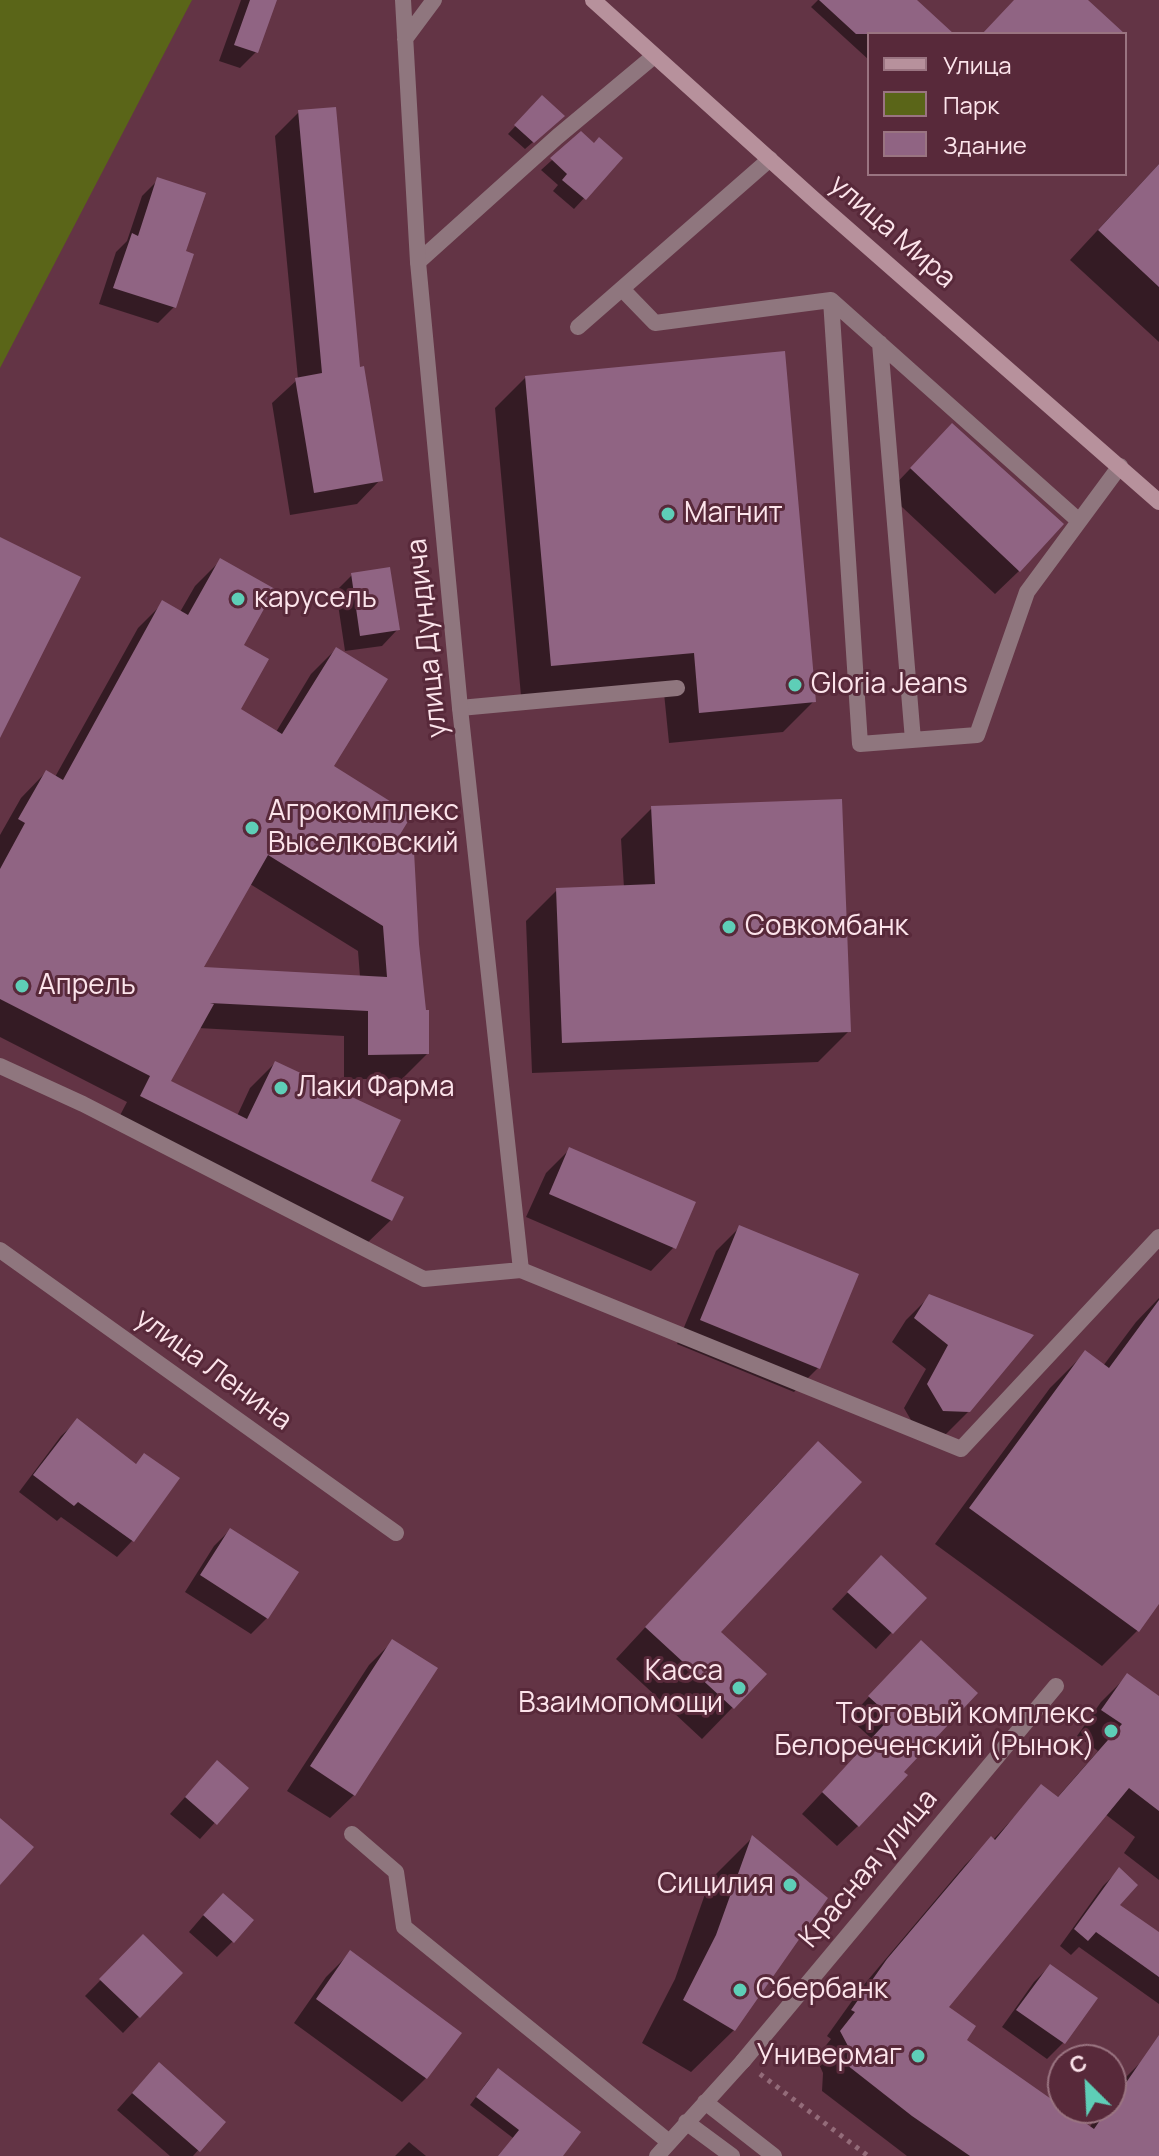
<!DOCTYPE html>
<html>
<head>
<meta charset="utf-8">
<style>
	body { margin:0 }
	#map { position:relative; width:1159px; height:2156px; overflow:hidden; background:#633445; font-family:Manrope,sans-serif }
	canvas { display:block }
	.legend { position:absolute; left:867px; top:32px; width:260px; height:144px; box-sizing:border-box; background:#58293a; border:2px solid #9a7481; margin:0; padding:10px 14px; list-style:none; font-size:24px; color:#fce4eb }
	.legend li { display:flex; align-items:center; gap:16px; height:40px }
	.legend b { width:40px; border:2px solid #9a7481 }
	.north { position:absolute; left:1047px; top:2044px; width:80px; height:80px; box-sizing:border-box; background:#58293a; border:2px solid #9a7481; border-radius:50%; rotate:336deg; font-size:22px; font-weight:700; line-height:32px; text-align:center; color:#fce4eb }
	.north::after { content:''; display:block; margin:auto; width:28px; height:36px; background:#5eceb7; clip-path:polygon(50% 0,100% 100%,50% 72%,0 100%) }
</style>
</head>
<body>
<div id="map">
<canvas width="1159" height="2156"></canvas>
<ul class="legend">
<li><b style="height:10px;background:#b7919c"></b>Улица</li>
<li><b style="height:22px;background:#5a6518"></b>Парк</li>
<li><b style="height:22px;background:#906483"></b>Здание</li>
</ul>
<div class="north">С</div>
</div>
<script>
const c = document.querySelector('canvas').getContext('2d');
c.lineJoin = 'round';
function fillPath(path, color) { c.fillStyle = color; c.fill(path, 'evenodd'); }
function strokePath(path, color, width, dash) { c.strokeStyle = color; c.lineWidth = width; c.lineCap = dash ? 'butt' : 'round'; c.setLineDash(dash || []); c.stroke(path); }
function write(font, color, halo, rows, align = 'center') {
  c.font = font + ' Manrope,sans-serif'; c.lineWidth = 6; c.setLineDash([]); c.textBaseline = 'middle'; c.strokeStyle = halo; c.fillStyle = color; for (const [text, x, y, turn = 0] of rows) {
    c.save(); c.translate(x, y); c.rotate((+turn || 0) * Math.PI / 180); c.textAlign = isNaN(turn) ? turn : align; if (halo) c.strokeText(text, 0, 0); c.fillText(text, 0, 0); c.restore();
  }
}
fillPath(new Path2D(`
	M 0,0 L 192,0 L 0,368 Z`), '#5a6518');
fillPath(new Path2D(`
	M 241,0 L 275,0 L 256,52 L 240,68 L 219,61 Z
	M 818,0 L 914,0 L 951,34 L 869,34 L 869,60 L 811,7 Z
	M 542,98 L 555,123 L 525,149 L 508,134 Z
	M 299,112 L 358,369 L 380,480 L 357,504 L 290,515 L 272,403 L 298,379 L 275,136 Z
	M 581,134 L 594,145 L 620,159 L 574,209 L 553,191 L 558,185 L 541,170 Z
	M 1159,164 L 1159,342 L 1070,260 Z
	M 158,180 L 174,307 L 158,323 L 99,304 L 116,252 L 127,241 L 142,196 Z
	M 526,377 L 814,701 L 783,732 L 669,743 L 663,683 L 521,696 L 495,408 Z
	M 929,449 L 1019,571 L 995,594 L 887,493 Z
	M 220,561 L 241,646 L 239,710 L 276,732 L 311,674 L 336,649 L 332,767 L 386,854 L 417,944 L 427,1054 L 402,1079 L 344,1079 L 344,1036 L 198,1028 L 169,1082 L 237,1116 L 250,1088 L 275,1063 L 369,1182 L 391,1220 L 365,1245 L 117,1121 L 127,1102 L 0,1037 L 0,835 L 21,798 L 46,772 L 55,777 L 138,628 L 163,603 L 180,612 L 195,586 ZM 250,884 L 358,951 L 360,977 L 201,969 Z
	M 352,575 L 397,630 L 382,646 L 345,651 L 336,591 Z
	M 652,808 L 849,1031 L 818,1062 L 532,1073 L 526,921 L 557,890 L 624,888 L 621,839 Z
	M 570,1149 L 674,1247 L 651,1271 L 526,1217 L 546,1173 Z
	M 740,1227 L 857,1275 L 818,1368 L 794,1392 L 677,1344 L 716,1251 Z
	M 930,1296 L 1030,1336 L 969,1411 L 945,1435 L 919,1434 L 904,1408 L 926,1369 L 892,1342 L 906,1320 Z
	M 1159,1298 L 1159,1601 L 1137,1631 L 1102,1666 L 935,1544 L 1050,1388 L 1085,1353 L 1103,1366 L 1136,1322 Z
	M 77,1421 L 135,1465 L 145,1455 L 132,1541 L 117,1557 L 61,1517 L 57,1521 L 19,1492 L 61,1436 Z
	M 787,1474 L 718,1632 L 764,1675 L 702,1739 L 616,1659 Z
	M 230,1530 L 267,1618 L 251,1634 L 185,1592 L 214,1546 Z
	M 865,1574 L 924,1598 L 876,1649 L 832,1609 Z
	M 393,1641 L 354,1795 L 330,1818 L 287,1791 L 369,1665 Z
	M 900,1664 L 902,1772 L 858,1826 L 837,1846 L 802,1814 L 872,1739 L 849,1718 Z
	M 1127,1676 L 1159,1698 L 1159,1880 L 1124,1853 L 1135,1837 L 1105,1814 L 946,2008 L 964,2040 L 1089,2128 L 1103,2108 L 1111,2108 L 1111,2096 L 1121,2082 L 1146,2057 L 1159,2065 L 1159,2156 L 907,2156 L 822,2091 L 823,2073 L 816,2058 L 831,2039 L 827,2036 L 862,1987 L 965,1865 L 991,1839 L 993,1840 L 1042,1787 L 1056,1799 L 1098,1751 L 1077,1736 L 1101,1702 Z
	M 202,1778 L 246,1788 L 200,1839 L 170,1814 Z
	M 752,1838 L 734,2030 L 691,2072 L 642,2043 L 675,1979 L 710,1880 Z
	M 1119,1870 L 1117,1905 L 1159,1934 L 1159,2004 L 1079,1947 L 1071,1955 L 1060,1946 L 1103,1886 Z
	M 207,1911 L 233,1941 L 217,1957 L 189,1932 Z
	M 143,1937 L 180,1973 L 123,2033 L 85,1996 Z
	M 350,1953 L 426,2078 L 402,2102 L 294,2023 L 326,1977 Z
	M 1050,1966 L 1095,1999 L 1063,2043 L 1047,2059 L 1002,2027 L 1034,1982 Z
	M 490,2078 L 561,2156 L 499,2156 L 513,2138 L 470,2105 Z
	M 143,2081 L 223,2122 L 193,2156 L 170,2156 L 117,2110 Z
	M 409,2142 L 426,2156 L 395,2156 Z`), '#0007');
fillPath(new Path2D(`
	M 250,0 L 277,0 L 258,53 L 234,45 Z
	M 819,0 L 917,0 L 954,34 L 856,34 Z
	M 1014,0 L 1088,0 L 1125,34 L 982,34 Z
	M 542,95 L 565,116 L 534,143 L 514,125 Z
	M 336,107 L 360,367 L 364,366 L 383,481 L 314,493 L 295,378 L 322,373 L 298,110 Z
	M 581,131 L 594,143 L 599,137 L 623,158 L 586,200 L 562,180 L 567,174 L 550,158 Z
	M 1159,164 L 1159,287 L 1098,230 Z
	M 157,177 L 206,193 L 186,251 L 194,254 L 176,308 L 113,288 L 132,233 L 138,236 Z
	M 785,351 L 816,702 L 699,713 L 694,653 L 551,666 L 525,376 Z
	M 952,423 L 1064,524 L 1020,572 L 910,468 Z
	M 0,537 L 81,577 L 0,738 Z
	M 220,558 L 275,589 L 244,645 L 269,659 L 241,709 L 282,734 L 336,647 L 388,679 L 334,766 L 412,815 L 389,852 L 414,851 L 419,944 L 426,1010 L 429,1010 L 429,1054 L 368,1055 L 368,1011 L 210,1003 L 214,1004 L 171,1081 L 247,1119 L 275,1061 L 401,1120 L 371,1181 L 404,1197 L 392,1221 L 140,1096 L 150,1076 L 0,999 L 0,869 L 25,823 L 18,819 L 46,770 L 63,780 L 162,600 L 188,615 ZM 268,855 L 383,926 L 387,977 L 204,967 Z
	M 390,567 L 400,630 L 360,636 L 351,573 Z
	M 842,799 L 851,1032 L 562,1043 L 556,888 L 655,884 L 651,806 Z
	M 569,1147 L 696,1202 L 676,1249 L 549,1194 Z
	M 739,1225 L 859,1274 L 820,1369 L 700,1320 Z
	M 929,1294 L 1034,1335 L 970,1412 L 943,1411 L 927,1384 L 948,1345 L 914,1318 Z
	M 1159,1300 L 1159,1604 L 1139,1632 L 969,1508 L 1085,1350 L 1109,1368 Z
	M 77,1418 L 136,1464 L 144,1453 L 180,1478 L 134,1542 L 78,1502 L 74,1506 L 33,1475 Z
	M 818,1441 L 862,1482 L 721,1632 L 767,1674 L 734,1709 L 645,1627 Z
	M 230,1528 L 299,1572 L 268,1619 L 200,1575 Z
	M 881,1555 L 927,1598 L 893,1634 L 847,1592 Z
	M 392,1639 L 438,1668 L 355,1796 L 310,1766 Z
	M 921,1640 L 978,1693 L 904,1772 L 908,1775 L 859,1827 L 822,1792 L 891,1717 L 868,1696 Z
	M 1127,1673 L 1159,1696 L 1159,1811 L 1129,1788 L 949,2007 L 976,2026 L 967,2040 L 1094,2129 L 1159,2035 L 1159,2156 L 970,2156 L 912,2116 L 847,2065 L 848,2046 L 840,2031 L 855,2012 L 851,2010 L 887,1959 L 991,1836 L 995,1840 L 1041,1784 L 1058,1797 L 1122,1724 L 1101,1710 Z
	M 217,1760 L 249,1788 L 217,1825 L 185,1797 Z
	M 0,1818 L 34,1847 L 0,1885 Z
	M 752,1835 L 828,1898 L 735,2031 L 683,2000 L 716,1935 Z
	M 1119,1867 L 1138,1885 L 1120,1905 L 1159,1932 L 1159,1977 L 1096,1932 L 1088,1941 L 1074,1929 Z
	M 223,1893 L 254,1920 L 234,1943 L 203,1915 Z
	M 143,1934 L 183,1973 L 140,2018 L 99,1979 Z
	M 350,1950 L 462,2033 L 427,2079 L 316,1999 Z
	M 1050,1964 L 1098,1998 L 1065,2044 L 1016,2010 Z
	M 159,2062 L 226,2122 L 200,2152 L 132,2093 Z
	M 498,2068 L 581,2132 L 563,2156 L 498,2156 L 519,2130 L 476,2097 Z`), '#906483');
strokePath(new Path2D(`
	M 760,2074 L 868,2156`), '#936b79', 5, [4, 6]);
strokePath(new Path2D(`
	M 418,262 L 557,137 L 654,56
	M 622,289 L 655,323 L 831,300 L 1079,521
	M 831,300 L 860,744 L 977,735 L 1027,592 L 1120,466
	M 578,327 L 770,159
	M 880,343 L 913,740
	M 460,708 L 677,688
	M 521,1270 L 961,1449 L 1159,1237
	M 352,1834 L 396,1872 L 404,1927 L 669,2142
	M 743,2061 L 1056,1686`), '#8f767e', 16);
strokePath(new Path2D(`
	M 405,39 L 434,0
	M 0,1066 L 83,1104 L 424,1279 L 521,1270 L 460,708 L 418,262 L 403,0
	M 0,1250 L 396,1533`), '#8f767e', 16);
strokePath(new Path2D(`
	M 705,2102 L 774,2156
	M 686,2122 L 732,2156
	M 657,2156 L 743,2061`), '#8f767e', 16);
strokePath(new Path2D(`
	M 593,0 L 818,203 L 1159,502`), '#b7919c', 16);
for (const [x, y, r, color] of [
	[668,514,8,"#5eceb7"],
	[238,599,8,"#5eceb7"],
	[795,685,8,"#5eceb7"],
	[252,828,8,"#5eceb7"],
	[729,927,8,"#5eceb7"],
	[22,986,8,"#5eceb7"],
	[281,1088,8,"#5eceb7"],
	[739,1688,8,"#5eceb7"],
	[1111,1731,8,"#5eceb7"],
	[790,1885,8,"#5eceb7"],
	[740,1990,8,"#5eceb7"],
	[918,2056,8,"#5eceb7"]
]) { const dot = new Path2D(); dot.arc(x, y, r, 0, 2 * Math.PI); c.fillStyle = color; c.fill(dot); strokePath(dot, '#58293a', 3); }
write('28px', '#fce4eb', '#58293a', [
	["улица Мира",892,232,41],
	["улица Дундича",428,638,-96],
	["улица Ленина",213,1370,36],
	["Красная улица",869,1869,-50]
]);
write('28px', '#fce4eb', '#58293a', [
	["Магнит",684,514],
	["карусель",254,599],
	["Gloria Jeans",811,685],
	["Агрокомплекс",268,812],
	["Выселковский",268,844],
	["Совкомбанк",745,927],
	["Апрель",38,986],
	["Лаки Фарма",297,1088],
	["Касса",723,1672,"right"],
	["Взаимопомощи",723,1704,"right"],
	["Торговый комплекс",1095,1715,"right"],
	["Белореченский (Рынок)",1095,1747,"right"],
	["Сицилия",774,1885,"right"],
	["Сбербанк",756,1990],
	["Универмаг",902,2056,"right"]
], 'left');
</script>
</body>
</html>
